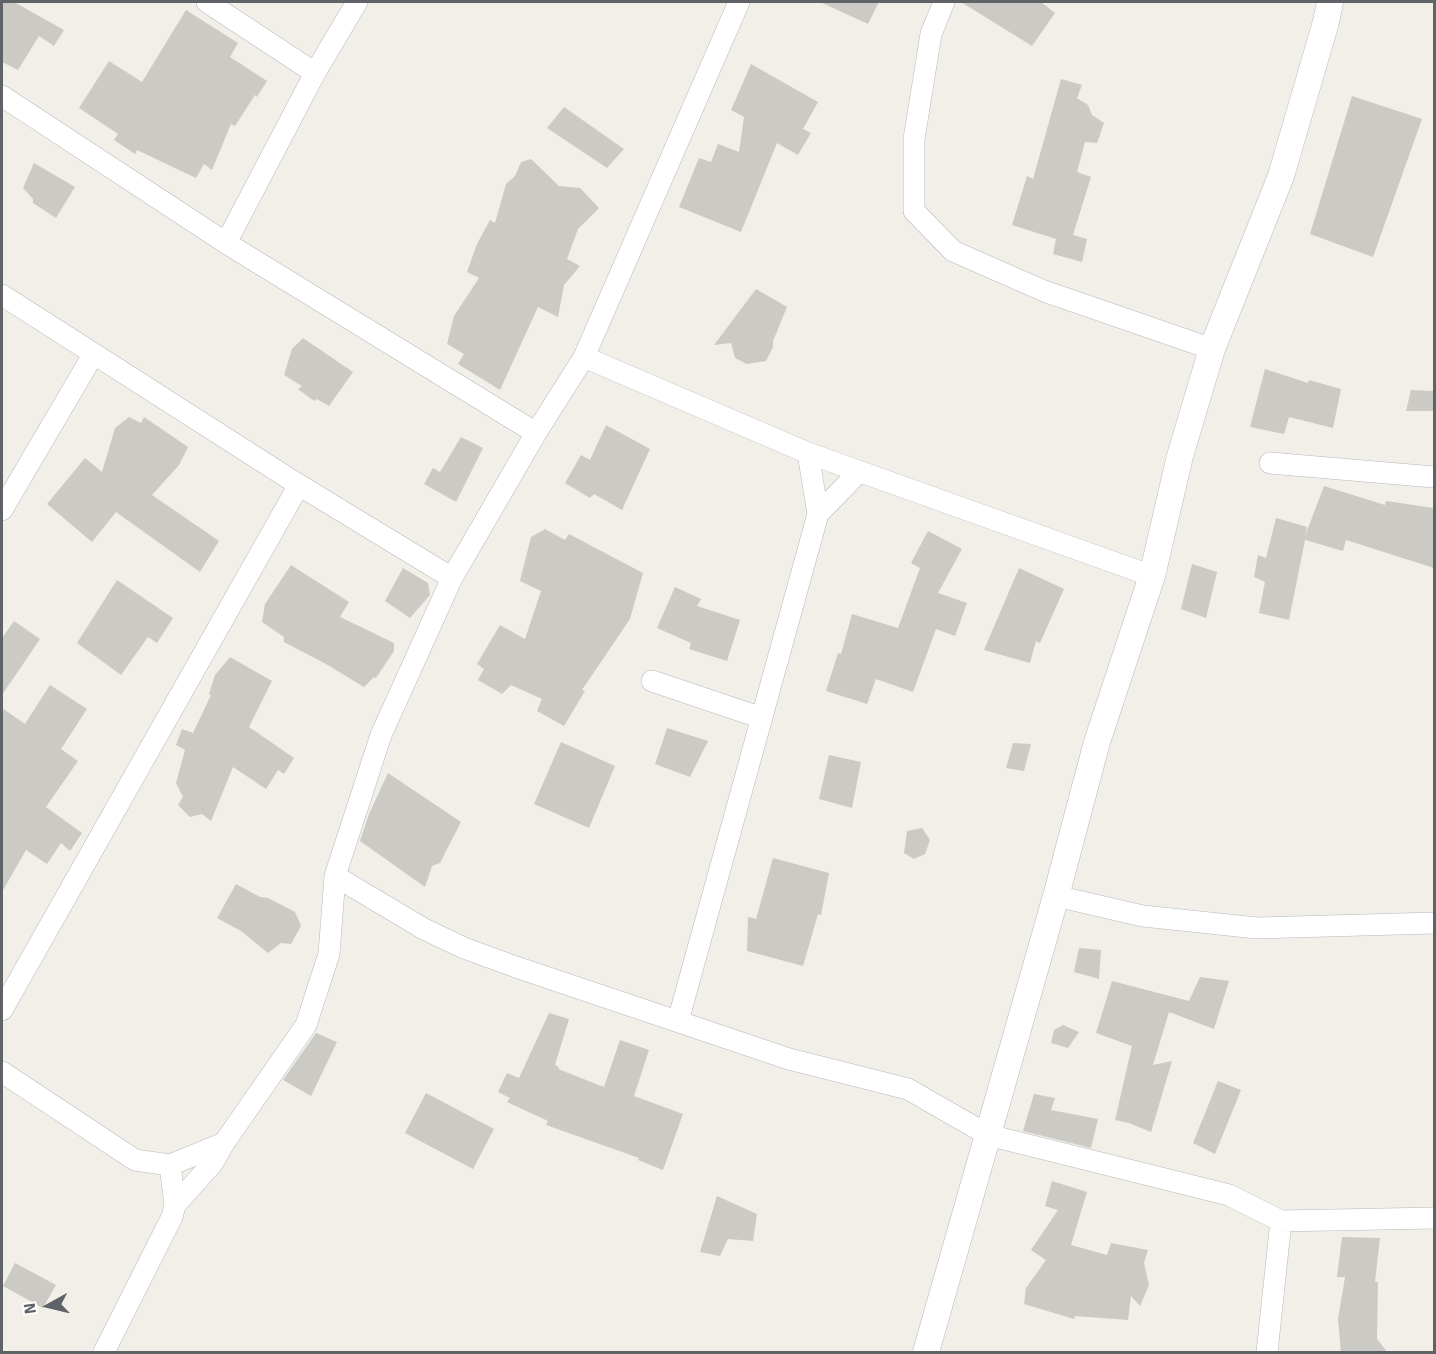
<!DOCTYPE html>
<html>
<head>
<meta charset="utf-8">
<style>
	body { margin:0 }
	#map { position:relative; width:1436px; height:1354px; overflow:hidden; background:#f1efe8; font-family:Signika,sans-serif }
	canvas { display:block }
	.frame { position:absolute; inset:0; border:3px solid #5f6368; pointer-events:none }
	.north { position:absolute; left:18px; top:1276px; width:60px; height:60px; -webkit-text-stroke:4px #fff; paint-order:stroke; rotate:262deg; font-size:16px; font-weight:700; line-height:24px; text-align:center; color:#5f6368 }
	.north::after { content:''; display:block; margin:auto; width:21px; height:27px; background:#5f6368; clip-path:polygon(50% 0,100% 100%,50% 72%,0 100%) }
</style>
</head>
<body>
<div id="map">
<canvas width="1436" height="1354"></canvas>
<div class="frame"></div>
<div class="north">N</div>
</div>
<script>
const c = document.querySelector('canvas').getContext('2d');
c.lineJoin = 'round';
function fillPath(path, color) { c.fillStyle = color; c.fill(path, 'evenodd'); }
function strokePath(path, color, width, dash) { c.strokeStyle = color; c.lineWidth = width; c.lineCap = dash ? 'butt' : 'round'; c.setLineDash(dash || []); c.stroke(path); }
fillPath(new Path2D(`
	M 2,2 L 14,2 L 64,30 L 54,46 L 39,36 L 18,70 L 2,62 Z
	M 820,2 L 879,2 L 868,24 Z
	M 961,2 L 1041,2 L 1055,13 L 1032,46 Z
	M 186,10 L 238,43 L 230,57 L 267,81 L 257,97 L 255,95 L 235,126 L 231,124 L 212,170 L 204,164 L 196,178 L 137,150 L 135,154 L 114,140 L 118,134 L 79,108 L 109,61 L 142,82 Z
	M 751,64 L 818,102 L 803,129 L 811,133 L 798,155 L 777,143 L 741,232 L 679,207 L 699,158 L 711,162 L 718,144 L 739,152 L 744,117 L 731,110 Z
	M 1061,79 L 1082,85 L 1077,98 L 1088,105 L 1092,115 L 1104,123 L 1097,143 L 1085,142 L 1077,172 L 1091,177 L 1073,235 L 1087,239 L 1082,262 L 1053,254 L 1056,239 L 1012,225 L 1027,176 L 1033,179 Z
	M 1352,96 L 1422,119 L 1373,257 L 1310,234 Z
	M 564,107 L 624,149 L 607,168 L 547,128 Z
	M 531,159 L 559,186 L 580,188 L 599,208 L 578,229 L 567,259 L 580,266 L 564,285 L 558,317 L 538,307 L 500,390 L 458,364 L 464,354 L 447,344 L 454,316 L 479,278 L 467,272 L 477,244 L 490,220 L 495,223 L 506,184 L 515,176 L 521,162 Z
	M 34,163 L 75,187 L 56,218 L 33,203 L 33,199 L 23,188 Z
	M 756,289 L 787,307 L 773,341 L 773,347 L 766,361 L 747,364 L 735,358 L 731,343 L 714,345 Z
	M 303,338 L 353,372 L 329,406 L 317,399 L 314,401 L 298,389 L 302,386 L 284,375 L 292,349 Z
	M 1265,369 L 1308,383 L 1309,380 L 1341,389 L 1333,428 L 1289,417 L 1284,434 L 1250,427 Z
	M 1411,390 L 1434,391 L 1434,411 L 1406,411 Z
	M 129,417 L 141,423 L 144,417 L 188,447 L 179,465 L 152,495 L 219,541 L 200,572 L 116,512 L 92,542 L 47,504 L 85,458 L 102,472 L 115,428 Z
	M 606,425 L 650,449 L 622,510 L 594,494 L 590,498 L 565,483 L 581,455 L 590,460 Z
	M 461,437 L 483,448 L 456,502 L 424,484 L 433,468 L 440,472 Z
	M 1324,486 L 1385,505 L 1386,501 L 1434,508 L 1434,568 L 1346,540 L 1343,551 L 1305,540 L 1289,620 L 1259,613 L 1265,582 L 1254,577 L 1258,555 L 1266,558 L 1276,518 L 1307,527 L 1305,536 Z
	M 545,529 L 565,540 L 569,534 L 643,573 L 630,619 L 582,690 L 585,691 L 564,726 L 537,711 L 542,699 L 511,685 L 502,694 L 478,680 L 484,669 L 477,664 L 500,625 L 525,639 L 541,591 L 520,581 L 531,537 Z
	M 928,531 L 962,549 L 938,593 L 967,603 L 955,636 L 936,629 L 913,692 L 876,679 L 867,704 L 826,691 L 838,653 L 841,654 L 852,614 L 898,628 L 920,568 L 911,563 Z
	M 1192,564 L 1217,572 L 1206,618 L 1181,609 Z
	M 291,565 L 349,602 L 340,617 L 394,643 L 394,651 L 376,678 L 374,677 L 364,687 L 326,664 L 284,642 L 284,637 L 262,622 L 265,604 Z
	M 403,568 L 428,583 L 430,595 L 410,618 L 385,601 Z
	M 1019,568 L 1064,589 L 1040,643 L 1036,641 L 1030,663 L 984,650 Z
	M 117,580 L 173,618 L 157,643 L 148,637 L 121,675 L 77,643 Z
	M 675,587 L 701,599 L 697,606 L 740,620 L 727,661 L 689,649 L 691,643 L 657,628 Z
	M 14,621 L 40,639 L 2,695 L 2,638 Z
	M 230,657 L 272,681 L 249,727 L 294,758 L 284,774 L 278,770 L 266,789 L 233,767 L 211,821 L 202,814 L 190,817 L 178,805 L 183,797 L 176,783 L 185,750 L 176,745 L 182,729 L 193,733 L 211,695 L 209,694 L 215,675 Z
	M 50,685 L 87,709 L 61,749 L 78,761 L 46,807 L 82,833 L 70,851 L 61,843 L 47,864 L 26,850 L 2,892 L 2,708 L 25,724 Z
	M 667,728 L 708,741 L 690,777 L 655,764 Z
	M 561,742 L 615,766 L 589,828 L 534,804 Z
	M 1013,743 L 1031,744 L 1024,771 L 1006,768 Z
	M 829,755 L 861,762 L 852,808 L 819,799 Z
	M 388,773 L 461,822 L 440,863 L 432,866 L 425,887 L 360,841 L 369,814 Z
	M 922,828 L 930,840 L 925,854 L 914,859 L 904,853 L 907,831 Z
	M 773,858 L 829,873 L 821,915 L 818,914 L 803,966 L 747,951 L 748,917 L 756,919 Z
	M 236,884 L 260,897 L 268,898 L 295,912 L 301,926 L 291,944 L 281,943 L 268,953 L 241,931 L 217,918 Z
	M 1079,948 L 1101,950 L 1099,979 L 1074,972 Z
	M 1200,977 L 1229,981 L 1214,1029 L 1169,1012 L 1153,1065 L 1172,1061 L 1151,1132 L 1129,1123 L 1115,1120 L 1132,1046 L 1096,1033 L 1112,981 L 1189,1001 Z
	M 549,1013 L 569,1019 L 555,1065 L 559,1067 L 558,1069 L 604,1087 L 620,1040 L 649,1050 L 634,1096 L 683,1114 L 663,1170 L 638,1160 L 639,1158 L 546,1125 L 548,1121 L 507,1102 L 510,1098 L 498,1092 L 507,1073 L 519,1078 Z
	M 1063,1025 L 1079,1032 L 1068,1048 L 1051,1043 L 1054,1030 Z
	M 316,1033 L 337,1042 L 311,1096 L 283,1080 Z
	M 1218,1081 L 1241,1090 L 1215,1154 L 1193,1143 Z
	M 426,1093 L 494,1129 L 473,1169 L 405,1133 Z
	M 1034,1094 L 1055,1098 L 1051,1110 L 1098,1119 L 1091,1148 L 1023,1131 Z
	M 1052,1181 L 1087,1192 L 1071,1245 L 1107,1255 L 1111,1243 L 1148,1250 L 1144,1263 L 1149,1285 L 1140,1306 L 1131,1296 L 1128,1320 L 1075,1316 L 1074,1319 L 1024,1304 L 1026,1288 L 1046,1260 L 1031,1250 L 1058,1210 L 1045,1206 Z
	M 717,1196 L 757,1214 L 753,1241 L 728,1239 L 720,1256 L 700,1252 Z
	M 1342,1237 L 1380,1238 L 1375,1282 L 1378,1282 L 1377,1339 L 1388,1353 L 1341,1353 L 1338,1319 L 1345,1277 L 1337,1277 Z
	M 15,1263 L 56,1285 L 43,1308 L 3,1286 Z`), '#cccac5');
const minor = new Path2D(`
	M 207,2 L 315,73
	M 944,2 L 931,34 L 914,139 L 914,211 L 953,251 L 1044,291 L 1212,349
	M 2,96 L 226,243 L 536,433
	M 226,243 L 315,73 L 357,2
	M 2,295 L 299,485 L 452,578
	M 584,357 L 808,453 L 1152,576
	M 1270,463 L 1434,477
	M 2,510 L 93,355
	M 818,514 L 859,472
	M 652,681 L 762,718
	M 335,876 L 424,929 L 464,948 L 516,967 L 789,1059 L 908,1089 L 988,1135 L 1229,1195 L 1281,1221 L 1434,1218
	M 1056,896 L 1143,916 L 1257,928 L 1434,923
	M 2,1010 L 299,485
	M 678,1021 L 818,514 L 808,453
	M 2,1072 L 135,1160 L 170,1165 L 175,1205 L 172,1217 L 104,1352
	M 170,1165 L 224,1143
	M 175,1205 L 212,1164 L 224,1143 L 306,1025 L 329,954 L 335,876 L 381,735 L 452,578 L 536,433 L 584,357 L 739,2
	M 1267,1352 L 1281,1221`);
const tertiary = new Path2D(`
	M 926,1352 L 1056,896 L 1097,742 L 1152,576 L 1180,456 L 1212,349 L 1281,176 L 1326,22 L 1330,2`);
strokePath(minor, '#b5b8bc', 22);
strokePath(tertiary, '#b5b8bc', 27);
strokePath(minor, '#fff', 21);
strokePath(tertiary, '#fff', 26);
</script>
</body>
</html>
